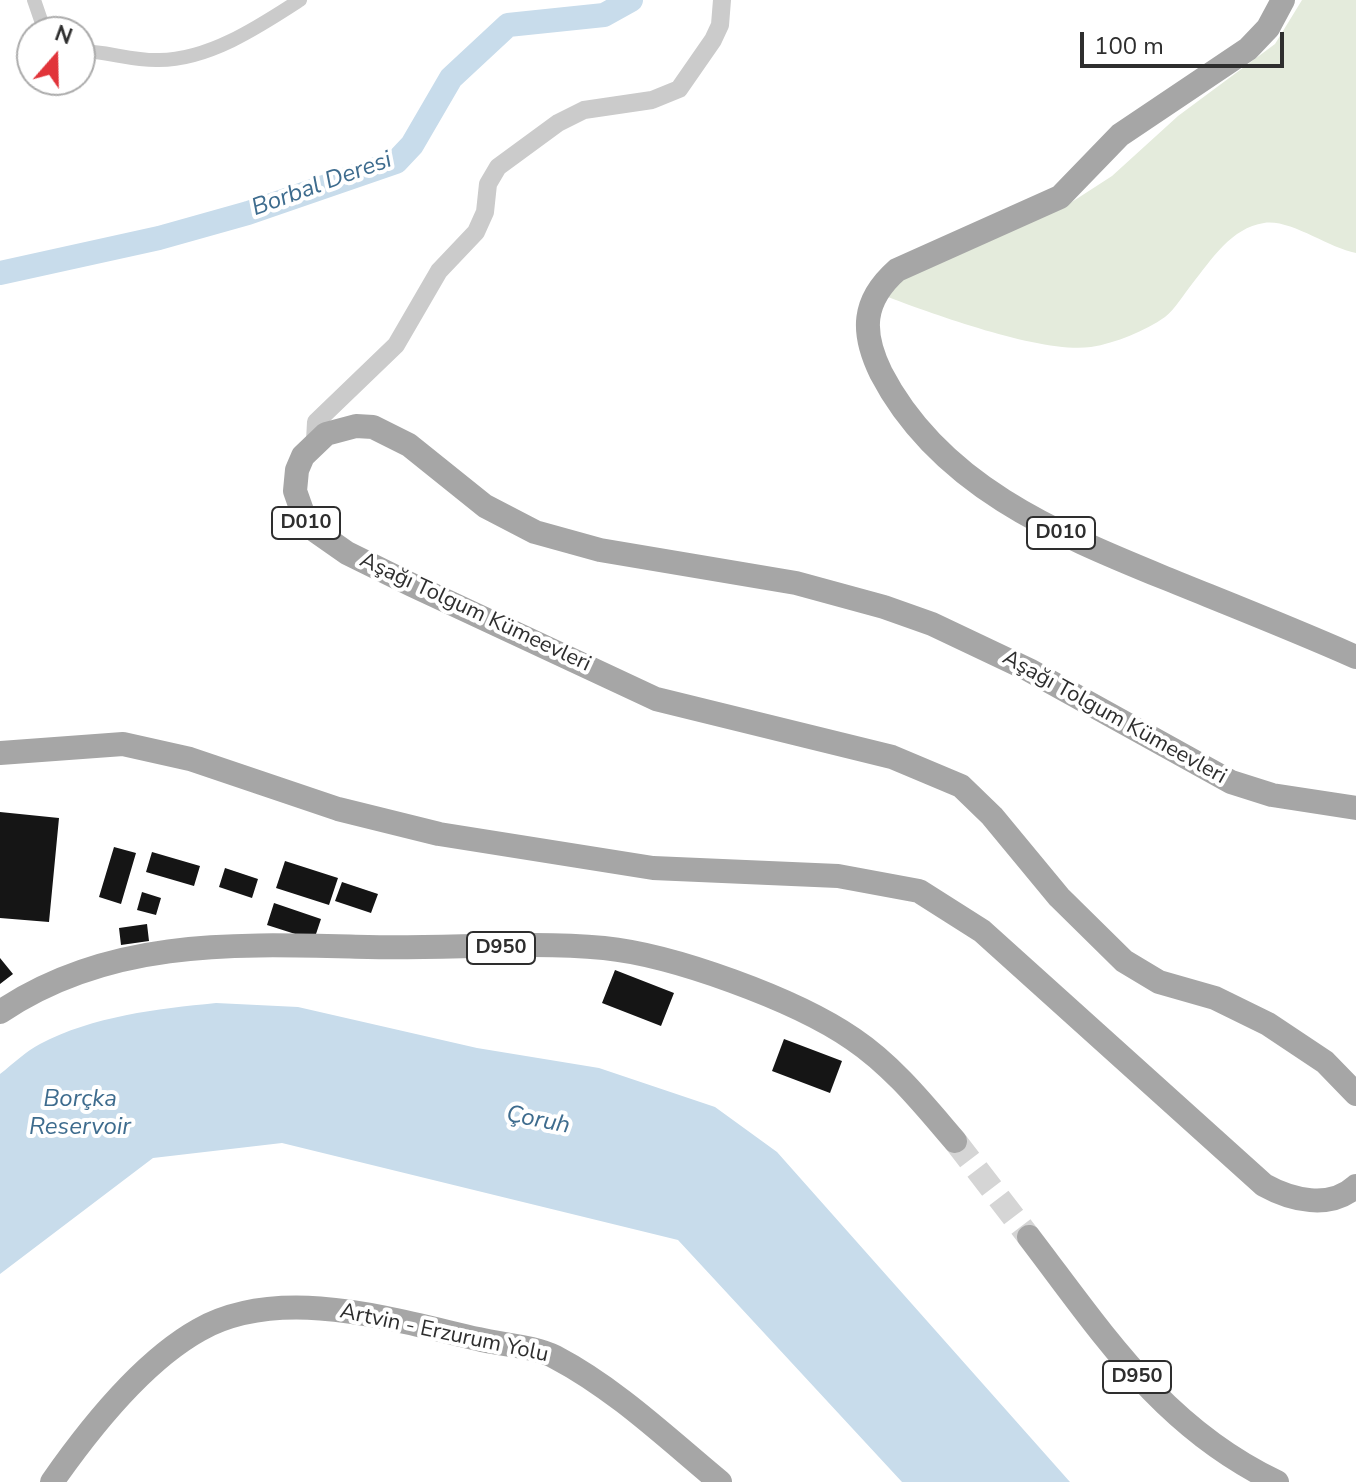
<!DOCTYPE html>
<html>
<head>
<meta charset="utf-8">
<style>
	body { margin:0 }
	#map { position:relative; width:1356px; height:1482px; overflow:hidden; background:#fff; font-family:"Nunito Sans",sans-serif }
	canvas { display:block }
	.north { position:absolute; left:16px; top:16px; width:80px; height:80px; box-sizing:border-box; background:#fff; border:2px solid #ababab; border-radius:50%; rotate:20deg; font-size:22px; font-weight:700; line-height:32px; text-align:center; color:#2e2e2e }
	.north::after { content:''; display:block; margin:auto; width:28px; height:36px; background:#e1343a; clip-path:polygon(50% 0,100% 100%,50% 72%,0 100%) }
	.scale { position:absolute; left:1080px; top:32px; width:204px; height:36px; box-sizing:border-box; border:4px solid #2e2e2e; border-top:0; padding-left:10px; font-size:24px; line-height:28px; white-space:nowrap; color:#2e2e2e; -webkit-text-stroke:6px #fff; paint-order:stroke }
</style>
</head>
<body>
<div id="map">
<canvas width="1356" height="1482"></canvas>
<div class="north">N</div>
<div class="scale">100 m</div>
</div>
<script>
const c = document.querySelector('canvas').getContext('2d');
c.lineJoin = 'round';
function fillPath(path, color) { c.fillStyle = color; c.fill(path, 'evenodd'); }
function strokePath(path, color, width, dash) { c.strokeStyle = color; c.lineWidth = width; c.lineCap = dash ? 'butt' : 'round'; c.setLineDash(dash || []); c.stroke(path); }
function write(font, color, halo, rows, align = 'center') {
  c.font = font + ' "Nunito Sans",sans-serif'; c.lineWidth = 8; c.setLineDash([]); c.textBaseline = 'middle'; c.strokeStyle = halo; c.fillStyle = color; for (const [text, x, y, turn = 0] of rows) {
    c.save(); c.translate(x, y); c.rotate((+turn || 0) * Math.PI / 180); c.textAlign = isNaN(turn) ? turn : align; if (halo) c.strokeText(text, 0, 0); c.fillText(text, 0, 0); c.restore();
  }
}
fillPath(new Path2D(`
	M 1302,0 L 1356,0 L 1356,253 C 1328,248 1291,219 1264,223 C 1231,228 1212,259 1192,284 C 1184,294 1175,309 1165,317 C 1145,331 1116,343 1091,347 C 1042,354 933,314 885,296 L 904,278 L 1061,209 L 1112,176 L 1178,116 L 1275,44 Z`), '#e4ebdc');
fillPath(new Path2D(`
	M 216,1003 L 298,1007 L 477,1048 L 599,1068 L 715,1107 L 777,1152 L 1070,1482 L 902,1482 L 678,1240 L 282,1143 L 153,1158 L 0,1274 L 0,1074 C 13,1064 26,1051 40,1044 C 93,1016 157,1009 216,1003 Z`), '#c8dceb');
strokePath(new Path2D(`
	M 0,273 L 159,238 L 248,213 L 396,162 L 412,145 L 451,78 L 508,25 L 604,15 L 631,0`), '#c8dceb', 24);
fillPath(new Path2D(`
	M 0,812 L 59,818 L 49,922 L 0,918 Z
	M 114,847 L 136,853 L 121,904 L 99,897 Z
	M 152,852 L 200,866 L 194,886 L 146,872 Z
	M 285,861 L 338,878 L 329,905 L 276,888 Z
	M 225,868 L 258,879 L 252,898 L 219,887 Z
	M 342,882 L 378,894 L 371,913 L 335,901 Z
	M 142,892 L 161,898 L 156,915 L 137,910 Z
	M 274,903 L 321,919 L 314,940 L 267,925 Z
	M 147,924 L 149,941 L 121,945 L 119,928 Z
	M 0,958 L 13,974 L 0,984 Z
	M 615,970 L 674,993 L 661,1026 L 602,1003 Z
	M 784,1039 L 842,1061 L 830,1093 L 772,1071 Z`), '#151515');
strokePath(new Path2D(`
	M 955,1141 L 1029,1237`), '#d5d5d5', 24, [24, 12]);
strokePath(new Path2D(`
	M 34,0 L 45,32
	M 80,51 C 106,51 133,61 159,60 C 209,60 260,26 300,0`), '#cbcbcb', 14);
strokePath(new Path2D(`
	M 315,441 L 316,422 L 396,345 L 439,271 L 476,232 L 485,212 L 488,184 L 498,167 L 558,123 L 584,110 L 652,100 L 679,89 L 713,40 L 720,25 L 722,0`), '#cbcbcb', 18);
strokePath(new Path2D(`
	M 1283,0 L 1268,28 L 1248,49 L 1120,135 L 1060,197 L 897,270 C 862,301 861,332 881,373 C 939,485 1055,533 1165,578 C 1229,604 1293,629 1356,657
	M 0,753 L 123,744 L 190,759 L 338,809 L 439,834 L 653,868 L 838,876 L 919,891 L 982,931 L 1264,1185 C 1291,1200 1330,1210 1356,1186
	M 1356,808 L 1272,795 L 1231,782 L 1029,670 L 932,624 L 884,607 L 796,583 L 600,550 L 535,532 L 485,506 L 409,445 L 373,427 L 356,426 L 326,434 L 303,456 L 297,470 L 295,491 L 307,525 L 347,553 L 412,585 L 656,699 L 892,757 L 961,786 L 992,816 L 1059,897 L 1124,961 L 1159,982 L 1215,998 L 1268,1024 L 1325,1062 L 1356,1094
	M 0,1012 C 111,937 240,944 368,947 C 446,949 526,941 604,948 C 673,955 795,999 853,1039 C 893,1066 924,1105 955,1141
	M 1029,1237 C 1103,1334 1163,1428 1277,1482
	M 52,1482 C 89,1429 142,1362 199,1330 C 280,1284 394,1320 478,1339 C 502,1345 534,1346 555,1357 C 616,1389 668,1439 720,1482`), '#a6a6a6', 24);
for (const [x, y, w] of [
	[306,523,68],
	[1061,533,68],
	[501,948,68],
	[1137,1377,68]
]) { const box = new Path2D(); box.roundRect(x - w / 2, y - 16, w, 32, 6); c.fillStyle = '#fff'; c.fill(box); strokePath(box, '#2e2e2e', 2); }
write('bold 20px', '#2e2e2e', null, [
	["D010",306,523],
	["D010",1061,533],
	["D950",501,948],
	["D950",1137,1377]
]);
write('22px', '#2e2e2e', '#fff', [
	["Aşağı Tolgum Kümeevleri",475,613,25],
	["Aşağı Tolgum Kümeevleri",1114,718,29],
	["Artvin - Erzurum Yolu",444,1334,12]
]);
write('italic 24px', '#3e6c8e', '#fff', [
	["Borbal Deresi",322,185,-20],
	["Borçka",80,1100],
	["Reservoir",80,1128],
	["Çoruh",538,1121,11]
]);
</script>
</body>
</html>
